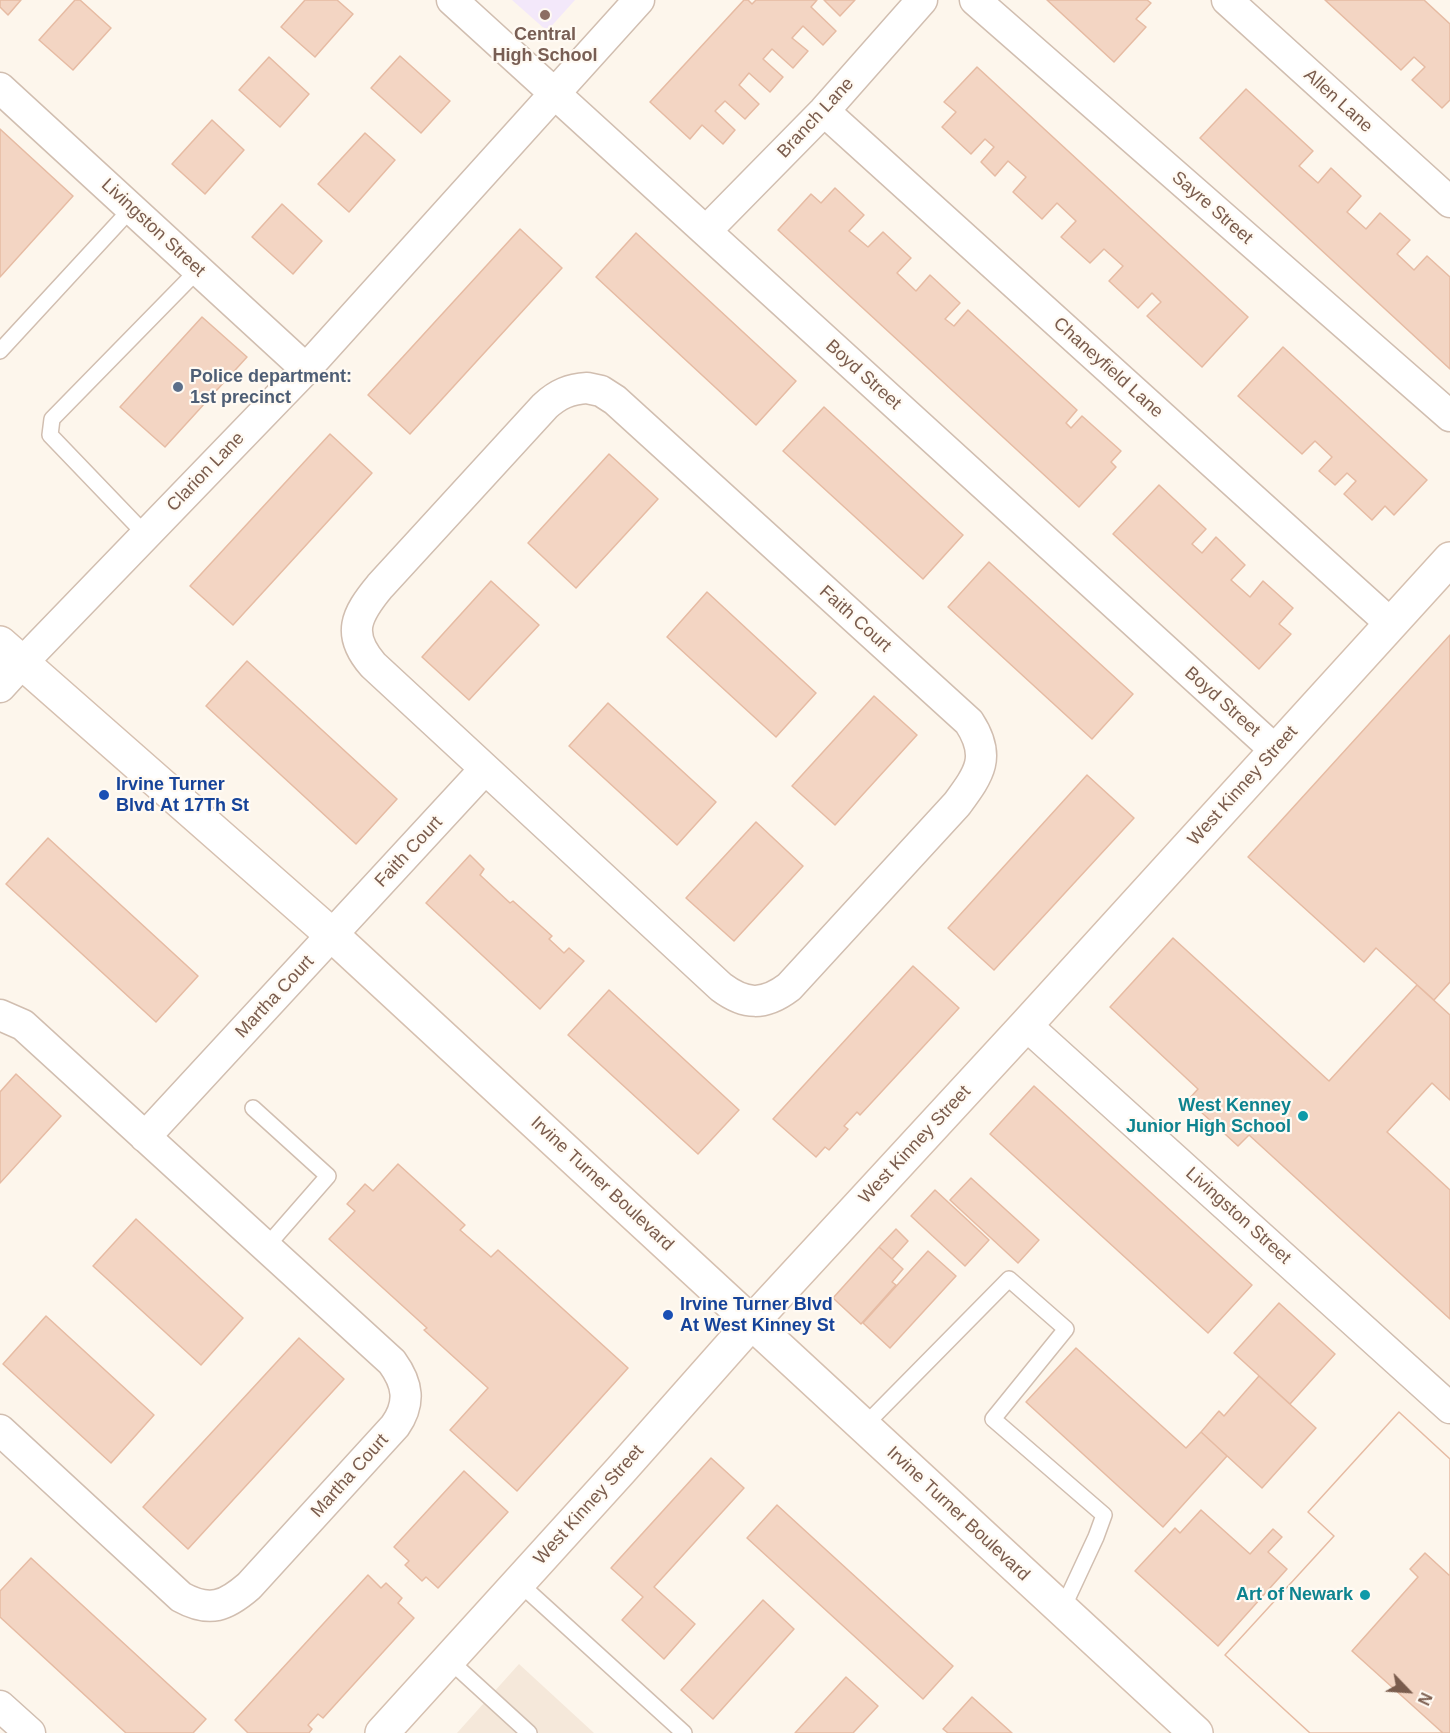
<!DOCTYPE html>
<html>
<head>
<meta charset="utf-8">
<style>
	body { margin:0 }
	#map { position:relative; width:1450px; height:1733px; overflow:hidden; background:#fdf6ec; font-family:Helvetica,sans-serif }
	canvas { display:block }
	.north { position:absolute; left:1378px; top:1661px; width:60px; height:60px; -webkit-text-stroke:4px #fffaf3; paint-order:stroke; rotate:115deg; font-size:16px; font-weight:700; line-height:24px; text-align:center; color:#7a5c4d }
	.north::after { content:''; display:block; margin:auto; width:21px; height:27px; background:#7a5c4d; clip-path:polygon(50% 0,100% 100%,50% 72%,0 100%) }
</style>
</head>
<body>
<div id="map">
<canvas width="1450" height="1733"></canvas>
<div class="north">N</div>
</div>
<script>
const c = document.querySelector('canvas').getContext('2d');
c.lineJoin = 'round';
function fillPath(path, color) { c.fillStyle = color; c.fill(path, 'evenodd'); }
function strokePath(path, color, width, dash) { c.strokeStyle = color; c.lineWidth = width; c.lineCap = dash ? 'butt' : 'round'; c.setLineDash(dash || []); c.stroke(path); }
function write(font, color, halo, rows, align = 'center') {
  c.font = font + ' Helvetica,sans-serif'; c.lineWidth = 4.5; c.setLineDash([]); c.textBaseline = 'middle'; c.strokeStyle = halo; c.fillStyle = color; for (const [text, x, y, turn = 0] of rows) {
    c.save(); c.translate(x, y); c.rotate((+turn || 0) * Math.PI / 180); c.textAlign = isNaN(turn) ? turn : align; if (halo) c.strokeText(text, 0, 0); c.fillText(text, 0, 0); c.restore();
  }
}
fillPath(new Path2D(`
	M 519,1664 L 594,1733 L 457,1733 Z`), '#f5e8da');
fillPath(new Path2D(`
	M 512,0 L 575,0 L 547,31 Z`), '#f3e8fa');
const building = new Path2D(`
	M 0,0 L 21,0 L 8,15 L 0,7 Z
	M 75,0 L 80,0 L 111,28 L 73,70 L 39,40 Z
	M 305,0 L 337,0 L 353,14 L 315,57 L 281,27 Z
	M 744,0 L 748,0 L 752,4 L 756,0 L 817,0 L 811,7 L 836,31 L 823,45 L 803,26 L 792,38 L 808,51 L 793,68 L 772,49 L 763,59 L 783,77 L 770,92 L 749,73 L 739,85 L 759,104 L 745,119 L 725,101 L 715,111 L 735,130 L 723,144 L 702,125 L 690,139 L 650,102 Z
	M 824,0 L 855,0 L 840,16 Z
	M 1047,0 L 1147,0 L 1151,3 L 1136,19 L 1146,27 L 1114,62 Z
	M 1325,0 L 1424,0 L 1450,24 L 1450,100 L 1442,108 L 1412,80 L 1425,67 L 1414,57 L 1401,70 Z
	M 400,56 L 450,101 L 421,133 L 371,88 Z
	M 269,57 L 309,94 L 280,127 L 239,90 Z
	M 977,67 L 1248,317 L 1202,367 L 1147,316 L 1161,302 L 1152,293 L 1138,308 L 1109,281 L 1123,266 L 1104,249 L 1090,263 L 1061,237 L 1076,221 L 1057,203 L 1042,219 L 1013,192 L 1026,177 L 1008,161 L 995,176 L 981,162 L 994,147 L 985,139 L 971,154 L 942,127 L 956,112 L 944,102 Z
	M 1246,89 L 1313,151 L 1299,166 L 1318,183 L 1331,168 L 1361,196 L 1347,212 L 1366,229 L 1380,213 L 1410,240 L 1397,254 L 1414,270 L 1427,256 L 1450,277 L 1450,369 L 1200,138 Z
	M 212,120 L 244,150 L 205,194 L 172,164 Z
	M 0,129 L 73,196 L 0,277 Z
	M 365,133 L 395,160 L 349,212 L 318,184 Z
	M 835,188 L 864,215 L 849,231 L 868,247 L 883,232 L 911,258 L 897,273 L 916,291 L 930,275 L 960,303 L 945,319 L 954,326 L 968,310 L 1077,410 L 1066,423 L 1071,428 L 1082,416 L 1121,451 L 1111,462 L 1116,467 L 1079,507 L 778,230 L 811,194 L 821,203 Z
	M 282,204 L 322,241 L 293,274 L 252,237 Z
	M 520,229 L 562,268 L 410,434 L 368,395 Z
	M 636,233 L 796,381 L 756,425 L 596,277 Z
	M 202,317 L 247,357 L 165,447 L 120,407 Z
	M 1283,347 L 1427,480 L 1394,515 L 1385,506 L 1372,520 L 1344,494 L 1356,481 L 1347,473 L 1335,485 L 1319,471 L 1332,457 L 1315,441 L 1302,454 L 1238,396 Z
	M 824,407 L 963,535 L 923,579 L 783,451 Z
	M 330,434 L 372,473 L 233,625 L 190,586 Z
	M 609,454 L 658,499 L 576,588 L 528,543 Z
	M 1159,485 L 1206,529 L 1192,544 L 1202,553 L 1216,537 L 1245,565 L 1231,580 L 1250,597 L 1263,581 L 1293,608 L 1279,624 L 1291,634 L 1259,669 L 1113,534 Z
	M 989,562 L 1133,694 L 1092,739 L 948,607 Z
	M 491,581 L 539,625 L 469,700 L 422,657 Z
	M 707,592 L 816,693 L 776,737 L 667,637 Z
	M 1450,635 L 1450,982 L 1434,1000 L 1376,948 L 1364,962 L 1248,857 Z
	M 247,661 L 397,799 L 356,844 L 206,706 Z
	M 874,696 L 917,735 L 835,825 L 792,786 Z
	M 608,703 L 716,802 L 677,845 L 569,746 Z
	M 1087,775 L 1134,818 L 994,970 L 948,928 Z
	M 756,822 L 803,866 L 734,941 L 686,898 Z
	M 48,838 L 198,976 L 156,1022 L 6,884 Z
	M 470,855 L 484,869 L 480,875 L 510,903 L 513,901 L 552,936 L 549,939 L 564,953 L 569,948 L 584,961 L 540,1009 L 426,903 Z
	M 1173,938 L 1329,1081 L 1417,985 L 1450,1015 L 1450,1100 L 1432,1083 L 1387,1132 L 1450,1190 L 1450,1319 L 1249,1135 L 1238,1146 L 1188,1100 L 1198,1089 L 1110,1007 Z
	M 913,966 L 959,1008 L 860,1115 L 857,1112 L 844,1126 L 848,1129 L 829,1150 L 825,1147 L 816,1157 L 773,1119 Z
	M 609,990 L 739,1110 L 698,1154 L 568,1035 Z
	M 16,1074 L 61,1116 L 0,1183 L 0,1092 Z
	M 1034,1086 L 1252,1285 L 1208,1333 L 990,1134 Z
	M 398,1164 L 465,1225 L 460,1230 L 491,1257 L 498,1250 L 628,1368 L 517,1491 L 450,1430 L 488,1388 L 424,1330 L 427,1328 L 329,1239 L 355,1211 L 347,1204 L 365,1184 L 373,1191 Z
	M 971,1178 L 1039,1240 L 1018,1263 L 950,1200 Z
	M 935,1190 L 989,1240 L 965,1266 L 911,1216 Z
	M 136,1219 L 243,1318 L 201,1365 L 93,1266 Z
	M 896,1229 L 908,1241 L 892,1259 L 879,1247 Z
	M 879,1247 L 903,1269 L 892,1282 L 896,1285 L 861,1324 L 833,1298 Z
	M 928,1251 L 956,1276 L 890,1348 L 863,1323 Z
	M 1279,1303 L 1335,1354 L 1290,1404 L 1234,1353 Z
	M 46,1316 L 154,1415 L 111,1463 L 3,1364 Z
	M 299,1338 L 344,1379 L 188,1549 L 143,1507 Z
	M 1076,1348 L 1186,1448 L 1201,1432 L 1227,1456 L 1163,1527 L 1026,1402 Z
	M 1259,1376 L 1316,1428 L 1262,1488 L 1201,1432 L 1219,1411 L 1224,1416 Z
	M 1399,1412 L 1450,1459 L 1450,1576 L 1425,1553 L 1410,1569 L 1418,1577 L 1352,1651 L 1443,1733 L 1310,1733 L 1225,1655 L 1334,1536 L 1308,1512 Z
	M 1399,1412 L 1450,1459 L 1450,1733 L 1310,1733 L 1225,1655 L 1334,1536 L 1308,1512 Z
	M 711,1458 L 744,1488 L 654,1587 L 695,1624 L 664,1659 L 622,1620 L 643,1597 L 611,1568 Z
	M 464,1471 L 508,1512 L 438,1588 L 426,1577 L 422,1581 L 405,1565 L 409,1561 L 394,1547 Z
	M 777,1505 L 953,1666 L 923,1699 L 747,1538 Z
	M 1201,1510 L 1250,1554 L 1273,1529 L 1282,1537 L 1268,1552 L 1287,1569 L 1218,1646 L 1135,1571 L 1175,1528 L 1180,1533 Z
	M 31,1558 L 206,1719 L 193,1733 L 126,1733 L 0,1617 L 0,1591 Z
	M 368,1575 L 381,1588 L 386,1583 L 402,1598 L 398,1603 L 414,1618 L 323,1718 L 318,1714 L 308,1725 L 312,1729 L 309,1733 L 248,1733 L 235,1720 Z
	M 763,1600 L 794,1629 L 713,1719 L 681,1690 Z
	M 846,1677 L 878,1706 L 853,1733 L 795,1733 Z
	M 972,1697 L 1012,1733 L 948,1733 L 943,1729 Z`);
fillPath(building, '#f3d5c3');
strokePath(building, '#e6bba3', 1.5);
const lane = new Path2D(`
	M 0,351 L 131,209
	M 146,535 L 50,435 L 52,419 L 198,270
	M 253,1108 L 328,1176 L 266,1247
	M 864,1426 L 1009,1279 L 1066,1329 L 993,1419 L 1104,1515 L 1096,1537 L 1062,1610
	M 518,1582 L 684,1733
	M 448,1659 L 529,1733`);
const street = new Path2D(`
	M 452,0 L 1275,750
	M 975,0 L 1450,416
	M 1227,0 L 1450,202
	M 0,88 L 306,369
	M 824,111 L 1391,624
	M 706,231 L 824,111 L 922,0
	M 587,388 L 601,391 L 615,400 L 969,722 C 992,757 979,774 957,804 L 789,987 C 764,1006 745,1005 721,987 L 373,665 C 346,634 356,615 380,586 L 545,406 C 558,394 570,389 587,388 Z
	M 0,687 L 22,663 L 306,369 L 639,0
	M 0,1015 L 23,1025 L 392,1362 C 408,1384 411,1403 395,1426 L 249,1586 C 226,1606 210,1613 181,1597 L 0,1430
	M 1026,1025 L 1450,1408
	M 145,1137 L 485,769
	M 0,1706 L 30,1733`);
const secondary = new Path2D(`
	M 0,643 L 332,935 L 1196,1733
	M 382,1733 L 620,1471 L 752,1322 L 1026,1025 L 1450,559`);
strokePath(lane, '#d1beb0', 18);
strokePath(street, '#d1beb0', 33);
strokePath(secondary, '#d6c0b0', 36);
strokePath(lane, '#fff', 15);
strokePath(street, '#fff', 30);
strokePath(secondary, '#fff', 33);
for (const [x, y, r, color] of [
	[545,15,6,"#8d6e63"],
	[178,387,6,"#5c6f8a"],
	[104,795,6,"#1a4fb4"],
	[1303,1116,6,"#0f9aa8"],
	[668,1315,6,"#1a4fb4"],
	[1365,1595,6,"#0f9aa8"]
]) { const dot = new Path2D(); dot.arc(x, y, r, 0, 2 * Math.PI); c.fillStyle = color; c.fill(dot); strokePath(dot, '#fffaf3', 2); }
write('bold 18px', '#785e54', '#fffaf3', [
	["Central",545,35],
	["High School",545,56]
]);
write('18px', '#7a5c4d', '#fffaf3', [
	["Allen Lane",1338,101,42],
	["Branch Lane",816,118,-47],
	["Sayre Street",1212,208,41],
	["Livingston Street",153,228,43],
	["Chaneyfield Lane",1108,368,42],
	["Boyd Street",863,375,42],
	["Clarion Lane",206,472,-46],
	["Faith Court",855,619,42],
	["Boyd Street",1222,702,42],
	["West Kinney Street",1243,786,-48],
	["Faith Court",409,852,-47],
	["Martha Court",275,997,-47],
	["West Kinney Street",915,1145,-47],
	["Irvine Turner Boulevard",602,1184,43],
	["Livingston Street",1238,1216,42],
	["Martha Court",350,1476,-48],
	["West Kinney Street",589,1505,-48],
	["Irvine Turner Boulevard",958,1514,43]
]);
write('bold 18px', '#4e5e75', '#fffaf3', [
	["Police department:",190,377],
	["1st precinct",190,398]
], 'left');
write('bold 18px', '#164399', '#fffaf3', [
	["Irvine Turner",116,785],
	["Blvd At 17Th St",116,806],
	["Irvine Turner Blvd",680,1305],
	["At West Kinney St",680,1326]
], 'left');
write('bold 18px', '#0d838f', '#fffaf3', [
	["West Kenney",1291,1106],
	["Junior High School",1291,1127],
	["Art of Newark",1353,1595]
], 'right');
</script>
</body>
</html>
